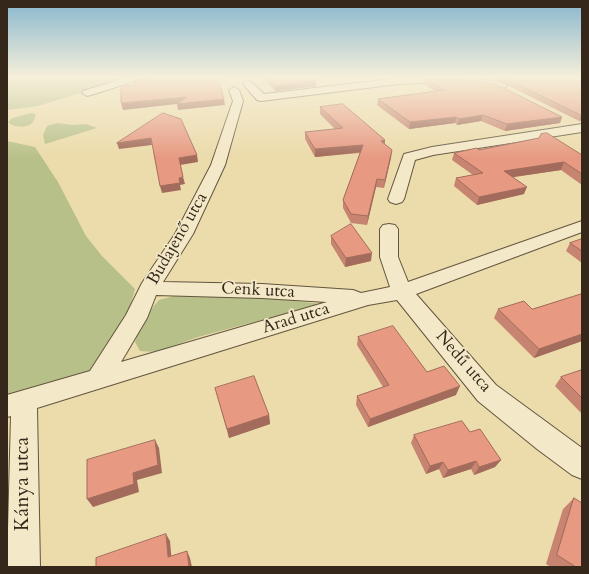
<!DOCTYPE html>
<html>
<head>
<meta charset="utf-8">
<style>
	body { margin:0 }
	#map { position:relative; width:589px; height:574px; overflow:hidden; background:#ecdbab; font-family:Cardo,serif }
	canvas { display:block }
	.frame { position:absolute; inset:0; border:8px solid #35281b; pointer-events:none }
</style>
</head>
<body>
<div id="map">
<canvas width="589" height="574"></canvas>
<div class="frame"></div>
</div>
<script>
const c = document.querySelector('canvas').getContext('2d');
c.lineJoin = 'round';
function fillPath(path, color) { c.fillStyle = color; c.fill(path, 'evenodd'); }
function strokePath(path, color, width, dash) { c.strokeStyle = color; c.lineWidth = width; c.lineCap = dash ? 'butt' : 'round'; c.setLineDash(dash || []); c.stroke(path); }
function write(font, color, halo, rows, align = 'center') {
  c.font = font + ' Cardo,serif'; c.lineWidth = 3.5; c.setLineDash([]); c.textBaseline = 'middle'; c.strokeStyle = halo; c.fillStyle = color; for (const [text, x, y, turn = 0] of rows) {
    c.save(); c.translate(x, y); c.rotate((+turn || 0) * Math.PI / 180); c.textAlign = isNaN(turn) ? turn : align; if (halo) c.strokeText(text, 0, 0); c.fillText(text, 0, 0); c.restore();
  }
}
fillPath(new Path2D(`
	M 7,78 L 130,78 L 38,106 L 7,110 Z
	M 31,113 L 36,114 C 35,117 34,121 32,123 C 26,129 13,127 8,122 L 12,118 Z
	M 57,123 L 72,125 L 86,124 L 97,128 L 45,144 L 43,135 L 47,126 Z
	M 7,141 L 35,147 L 58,182 L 86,236 L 102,256 L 135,289 L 128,314 L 89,375 L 7,398 Z
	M 177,295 L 255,296 L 321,304 L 198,337 L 157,352 L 140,351 L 135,342 L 142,320 L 159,300 Z`), '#b7c089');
const street = new Path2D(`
	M 125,78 L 140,78 L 138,80 L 91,95 L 87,96 L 82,93 L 83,91 Z
	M 399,78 C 417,78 497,75 507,86 L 502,89 L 474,84 L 437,82 L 399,84 L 261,101 L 257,100 L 243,84 L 248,81 L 252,82 L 264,94 Z
	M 234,87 L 239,90 L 243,101 L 225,165 L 193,234 L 163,282 L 262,284 L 353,290 L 361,293 L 390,287 L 380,257 L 380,229 L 383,225 L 389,224 L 395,225 L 398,229 L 398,257 L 408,282 L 582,221 L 582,232 L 416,294 L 496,385 L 582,448 L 582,479 L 572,475 L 537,449 L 478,401 L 397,300 L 368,305 L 37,408 L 40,567 L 7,567 L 11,416 L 7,417 L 7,395 L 90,371 L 126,315 L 142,283 L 175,234 L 211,165 L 233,101 L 229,90 ZM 156,295 L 262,298 L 327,302 L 121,362 L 147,318 Z
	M 582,124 L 582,132 L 433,155 L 415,160 L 404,199 L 402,202 L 396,204 L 390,202 L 388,199 L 404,154 L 432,147 Z`);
strokePath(street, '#63553f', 2);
fillPath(street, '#f3e8c8');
fillPath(new Path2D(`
	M 263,78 L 316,78 L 316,86 L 275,91 Z
	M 493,78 L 582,78 L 582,120 L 579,121 Z
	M 424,79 L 562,117 L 560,123 L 505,131 L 481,121 L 457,125 L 455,123 L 409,129 L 377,105 L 378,99 L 435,91 L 423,84 Z
	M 320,107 L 385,140 L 385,144 L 392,150 L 384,188 L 376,187 L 367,225 L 351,223 L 343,208 L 343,200 L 360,153 L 315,157 L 305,139 L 305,132 L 335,129 L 320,114 Z
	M 479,150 L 582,155 L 582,185 L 561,170 L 512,177 L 524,194 L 477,205 L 454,186 L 456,178 L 473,175 L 452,160 L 454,153 Z
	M 331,236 L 371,261 L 345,267 L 331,244 Z
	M 582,239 L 582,263 L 566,251 L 570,243 Z
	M 582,294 L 582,341 L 534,358 L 494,318 L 498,309 L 532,309 Z
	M 358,337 L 427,372 L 456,395 L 368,427 L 356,405 L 357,396 L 383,387 L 357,345 Z
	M 582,370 L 582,414 L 555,386 L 561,377 Z
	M 215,388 L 269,415 L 270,424 L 229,438 Z
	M 470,432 L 501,460 L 495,467 L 474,475 L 471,469 L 443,478 L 439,469 L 426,474 L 411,443 L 414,435 Z
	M 574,498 L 582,567 L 551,567 L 546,564 L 563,509 Z`), '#c78470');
fillPath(new Path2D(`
	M 316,80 L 316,86 L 275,91 L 275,86 Z
	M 187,97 L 224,99 L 225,105 L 178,110 L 177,104 L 123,110 L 121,103 Z
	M 483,115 L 481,121 L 457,125 L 459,119 Z
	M 581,115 L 582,115 L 582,120 L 579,121 Z
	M 456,117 L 455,123 L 409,129 L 410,122 Z
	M 562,117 L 560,123 L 505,131 L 507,124 Z
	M 151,138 L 152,145 L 119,149 L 117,143 Z
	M 385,140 L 384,147 L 381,141 Z
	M 363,145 L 362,152 L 315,157 L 315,149 Z
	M 392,150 L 391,158 L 384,188 L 385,180 Z
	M 197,155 L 198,162 L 180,165 L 179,158 Z
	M 564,162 L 561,170 L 501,179 L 504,171 Z
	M 183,177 L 185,184 L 180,185 L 181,190 L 162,193 L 160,186 L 179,178 Z
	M 377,179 L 376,187 L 367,225 L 368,216 Z
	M 527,187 L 524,194 L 477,205 L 479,197 Z
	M 372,253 L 371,261 L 345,267 L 346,258 Z
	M 582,334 L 582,341 L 534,358 L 539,349 Z
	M 460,386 L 456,395 L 368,427 L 370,419 Z
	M 269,415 L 270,424 L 229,438 L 227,429 Z
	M 155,440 L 159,448 L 162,473 L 137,480 L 139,492 L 93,507 L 87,499 Z
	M 501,460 L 495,467 L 474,475 L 479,467 Z
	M 476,461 L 471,469 L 443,478 L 448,470 Z
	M 443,462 L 439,469 L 426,474 L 430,466 Z
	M 166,534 L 170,541 L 172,564 L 168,557 Z
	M 187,551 L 190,558 L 192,567 L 189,567 Z`), '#a26b5b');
const building = new Path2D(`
	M 156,78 L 218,78 L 224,99 L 177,104 L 187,97 L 121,103 L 121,86 L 136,85 L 135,80 Z
	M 268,78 L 316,78 L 316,80 L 275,86 Z
	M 505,78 L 582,78 L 582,115 L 581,115 Z
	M 424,79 L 475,80 L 496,84 L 562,117 L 507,124 L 483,115 L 459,119 L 456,117 L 410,122 L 378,99 L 444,90 Z
	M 343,104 L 385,140 L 381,141 L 392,150 L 385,180 L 377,179 L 368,216 L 351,214 L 343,200 L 363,145 L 315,149 L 305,132 L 343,128 L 320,107 Z
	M 163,113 L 181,119 L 197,155 L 179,158 L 183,177 L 179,178 L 180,183 L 160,186 L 151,138 L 117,143 Z
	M 547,133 L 582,155 L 582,174 L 564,162 L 504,171 L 527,187 L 479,197 L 456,178 L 483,173 L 454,153 L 477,148 L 479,150 L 539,138 L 541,134 Z
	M 351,224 L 372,253 L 346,258 L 331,236 Z
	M 582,239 L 582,251 L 570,243 Z
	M 582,294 L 582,334 L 539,349 L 498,309 L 524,301 L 532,309 Z
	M 393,326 L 427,372 L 444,366 L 460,386 L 370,419 L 357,396 L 389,385 L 358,337 Z
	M 582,370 L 582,398 L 561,377 Z
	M 254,376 L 269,415 L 227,429 L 215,388 Z
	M 462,421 L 470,432 L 480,429 L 501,460 L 479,467 L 476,461 L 448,470 L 443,462 L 430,466 L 414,435 Z
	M 155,440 L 158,465 L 133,473 L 134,484 L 87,499 L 87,460 Z
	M 574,498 L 582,503 L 582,567 L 576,567 L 557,555 Z
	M 166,534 L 168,557 L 187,551 L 189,567 L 96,567 L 96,558 Z`);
fillPath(building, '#e79982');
strokePath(building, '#a26b5b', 1);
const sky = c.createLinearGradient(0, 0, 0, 158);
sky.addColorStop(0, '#88b7cf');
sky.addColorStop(0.49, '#f6efd9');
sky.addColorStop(1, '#f6efd900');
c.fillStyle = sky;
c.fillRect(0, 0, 589, 158);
write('17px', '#35281b', '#f3e8c8', [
	["Budajenő utca",178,239,-60],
	["Cenk utca",258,291,3],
	["Arad utca",296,319,-17],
	["Nedű utca",463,362,49]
]);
write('20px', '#35281b', '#f3e8c8', [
	["Kánya utca",23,484,-90]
]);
</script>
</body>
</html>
